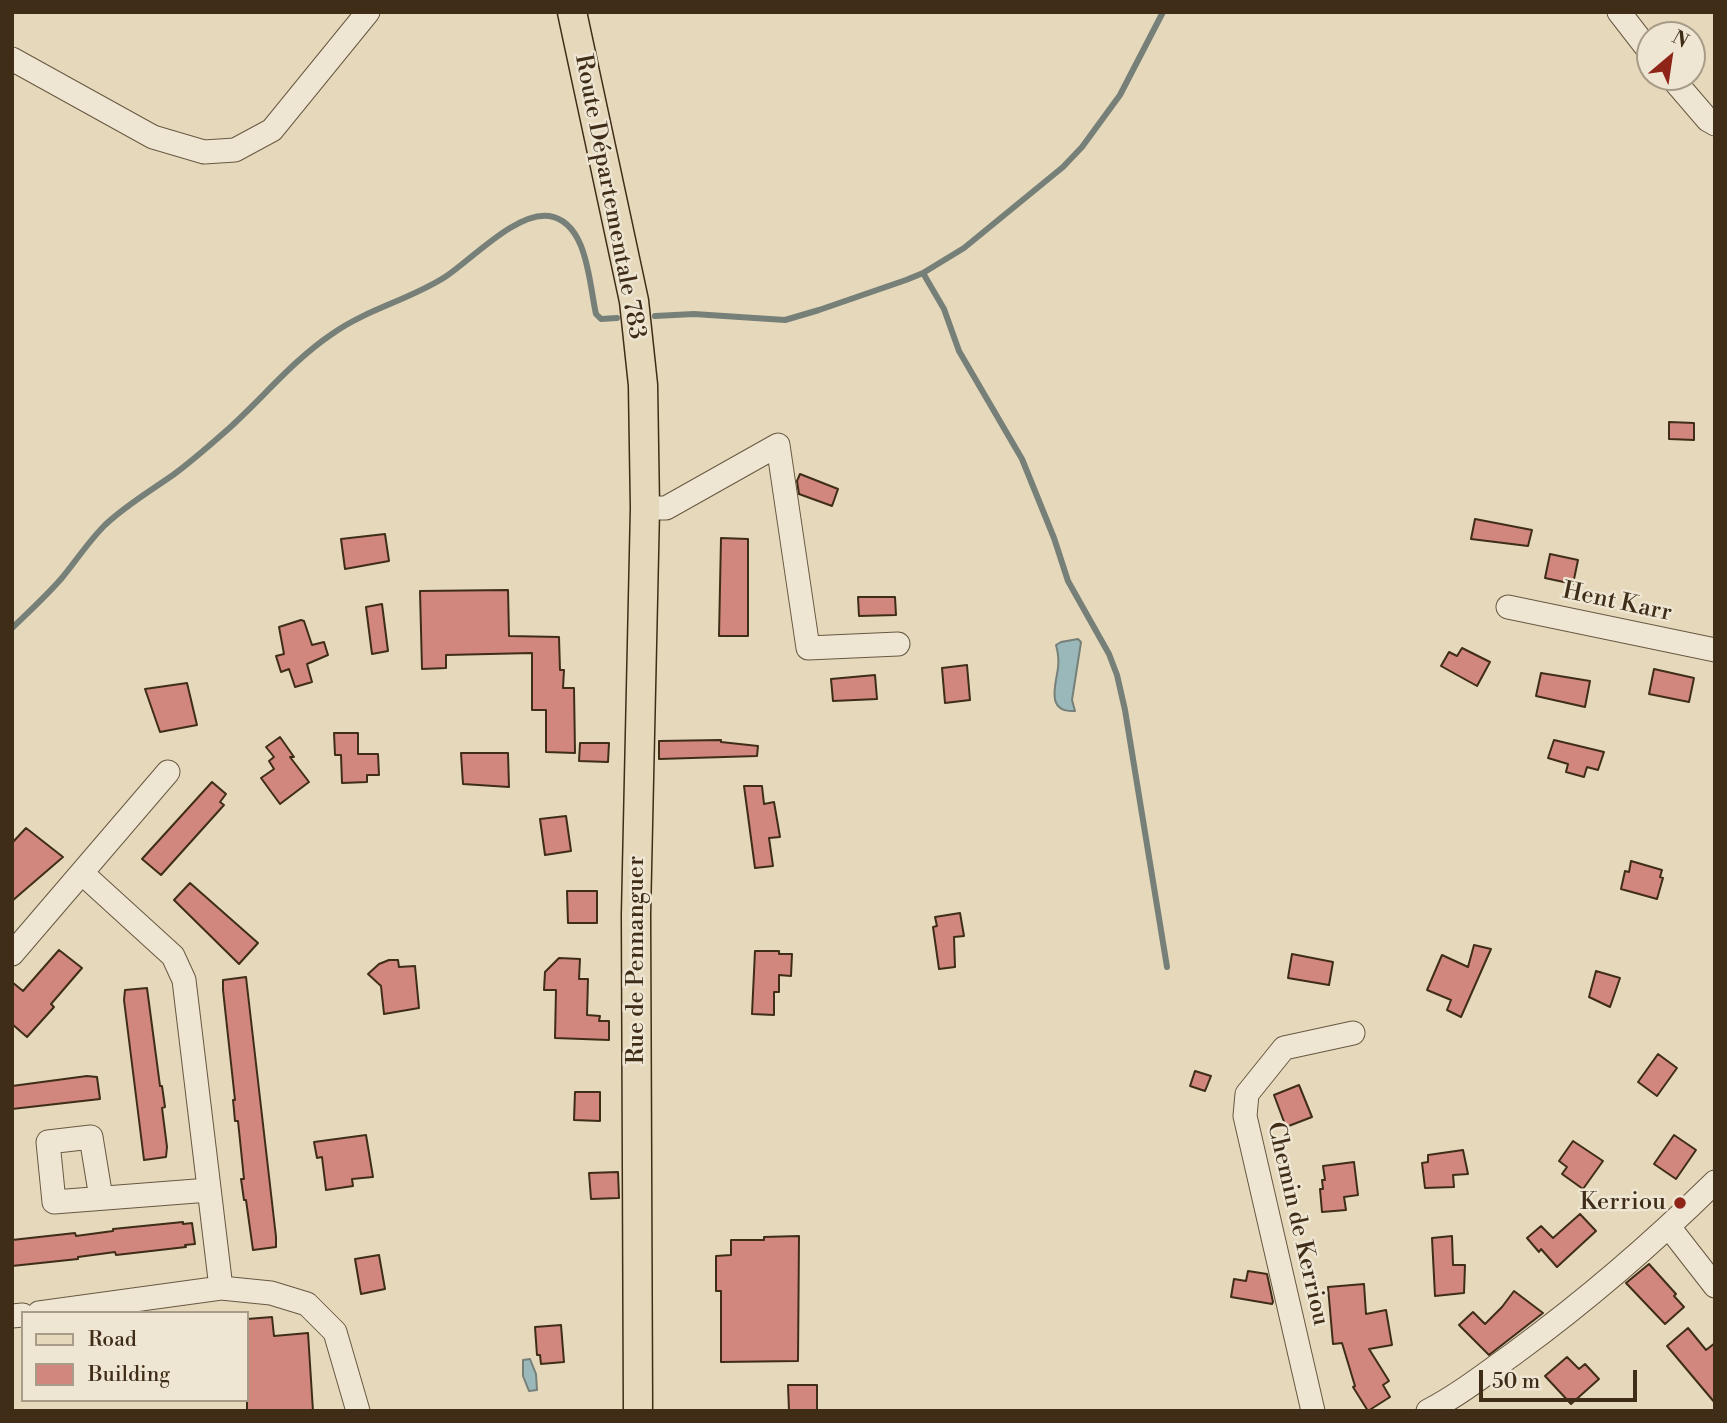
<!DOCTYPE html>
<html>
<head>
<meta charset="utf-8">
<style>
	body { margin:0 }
	#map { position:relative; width:1727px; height:1423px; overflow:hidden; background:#e5d8bb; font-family:"Libre Bodoni",serif }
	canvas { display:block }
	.frame { position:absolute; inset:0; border:14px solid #3f2d18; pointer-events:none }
	.legend { position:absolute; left:21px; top:1311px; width:228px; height:91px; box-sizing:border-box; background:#eee6d3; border:2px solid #a89c88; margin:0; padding:9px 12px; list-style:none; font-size:21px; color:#3f2d18 }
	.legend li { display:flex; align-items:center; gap:14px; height:35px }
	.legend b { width:35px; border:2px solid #a89c88 }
	.north { position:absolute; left:1636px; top:21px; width:70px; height:70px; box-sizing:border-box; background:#eee6d3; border:2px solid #a89c88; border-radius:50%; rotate:29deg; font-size:19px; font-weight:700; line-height:28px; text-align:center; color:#3f2d18 }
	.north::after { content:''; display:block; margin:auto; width:24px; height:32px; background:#8f2418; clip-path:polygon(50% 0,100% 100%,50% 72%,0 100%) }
	.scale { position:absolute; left:1479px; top:1370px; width:158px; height:32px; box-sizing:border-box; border:4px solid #3f2d18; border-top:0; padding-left:9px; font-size:21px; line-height:24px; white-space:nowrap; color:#3f2d18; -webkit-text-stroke:5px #eee6d3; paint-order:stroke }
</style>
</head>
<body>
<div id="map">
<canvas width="1727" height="1423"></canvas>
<div class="frame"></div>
<ul class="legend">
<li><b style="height:9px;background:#e5d8bb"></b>Road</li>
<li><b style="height:19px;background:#d1877e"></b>Building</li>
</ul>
<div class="north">N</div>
<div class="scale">50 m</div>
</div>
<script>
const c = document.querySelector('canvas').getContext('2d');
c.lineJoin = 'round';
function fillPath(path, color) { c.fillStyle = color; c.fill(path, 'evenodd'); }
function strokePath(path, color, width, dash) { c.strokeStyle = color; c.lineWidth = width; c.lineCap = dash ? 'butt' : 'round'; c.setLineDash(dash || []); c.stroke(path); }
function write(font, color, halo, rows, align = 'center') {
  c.font = font + ' "Libre Bodoni",serif'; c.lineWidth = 5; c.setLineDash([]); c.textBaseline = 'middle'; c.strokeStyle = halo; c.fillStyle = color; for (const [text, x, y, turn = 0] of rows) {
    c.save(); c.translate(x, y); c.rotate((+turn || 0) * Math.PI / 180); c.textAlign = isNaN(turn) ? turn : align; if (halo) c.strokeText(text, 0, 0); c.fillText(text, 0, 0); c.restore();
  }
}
const water = new Path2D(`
	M 1078,639 L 1081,642 L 1072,700 L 1075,711 C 1045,713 1056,684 1058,668 C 1059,660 1058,652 1056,645 L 1061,642 Z
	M 530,1359 L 536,1374 L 537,1390 L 529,1391 L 523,1376 L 523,1360 Z`);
fillPath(water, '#9ab8ba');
strokePath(water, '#768079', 2);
strokePath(new Path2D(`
	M 923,273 L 944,309 L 959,351 L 1022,459 L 1054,538 L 1068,581 L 1109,654 L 1117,675 L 1125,710 L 1167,967
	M 655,316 L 694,314 L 785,320 L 819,310 L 906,280 L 923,273 L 964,248 L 1063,167 L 1082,147 L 1120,95 L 1163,12
	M 12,628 C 29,612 46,596 61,579 C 76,561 88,542 105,525 C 125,506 150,491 173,475 C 192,461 209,446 226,431 C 262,399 292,361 332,334 C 367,309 409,300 445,277 C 471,260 517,211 549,216 C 588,222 589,284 596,314 L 601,319 L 617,318`), '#768079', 6);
const building = new Path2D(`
	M 1669,422 L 1694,423 L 1694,440 L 1669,439 Z
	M 800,474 L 838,489 L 832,506 L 799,494 L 797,481 Z
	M 1475,519 L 1532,530 L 1528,546 L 1471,539 Z
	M 385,534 L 389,561 L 345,569 L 341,539 Z
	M 721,538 L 748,539 L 748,636 L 719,636 Z
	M 1550,554 L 1578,560 L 1573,584 L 1545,578 Z
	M 508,590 L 509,636 L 559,637 L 560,670 L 564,670 L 563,688 L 574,688 L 575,753 L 546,752 L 546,710 L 532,710 L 532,653 L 446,655 L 446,668 L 422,669 L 420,591 Z
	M 858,597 L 895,597 L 896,615 L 859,616 Z
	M 382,604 L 388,651 L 372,654 L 366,607 Z
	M 301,620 L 304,621 L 312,645 L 324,642 L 328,655 L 307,664 L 312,682 L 295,687 L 289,669 L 281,672 L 276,656 L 284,654 L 279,627 Z
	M 1462,648 L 1490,662 L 1477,686 L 1441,666 L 1449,652 L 1457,656 Z
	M 967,665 L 970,700 L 945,703 L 942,668 Z
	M 1654,669 L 1694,678 L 1689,702 L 1649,694 Z
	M 1541,673 L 1590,681 L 1585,707 L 1536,696 Z
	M 875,675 L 877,699 L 833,701 L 831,679 Z
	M 187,683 L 197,725 L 160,732 L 145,689 Z
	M 334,733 L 358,733 L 358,754 L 378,754 L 379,775 L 367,775 L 367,782 L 342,783 L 341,755 L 335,755 Z
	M 280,737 L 294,757 L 290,757 L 309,782 L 280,804 L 261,778 L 274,769 L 269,761 L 274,757 L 266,747 Z
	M 721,740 L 721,742 L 758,746 L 757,756 L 659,759 L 659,741 Z
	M 1554,740 L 1604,752 L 1598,770 L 1587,767 L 1584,777 L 1566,772 L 1568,764 L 1548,758 Z
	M 580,743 L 609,743 L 608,762 L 579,761 Z
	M 461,753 L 508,753 L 509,787 L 463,784 Z
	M 212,782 L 226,794 L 220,802 L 224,805 L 161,875 L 142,859 Z
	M 744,786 L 762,786 L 764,804 L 774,802 L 780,837 L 769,838 L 773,866 L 755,868 Z
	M 566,816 L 571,851 L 545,855 L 540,819 Z
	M 26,828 L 63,857 L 12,901 L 12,843 Z
	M 1631,861 L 1662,870 L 1660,877 L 1663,878 L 1657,899 L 1621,889 L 1625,871 L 1629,872 Z
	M 190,883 L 258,943 L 239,964 L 174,900 Z
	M 567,891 L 597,891 L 597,923 L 568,923 Z
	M 960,913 L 964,936 L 954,937 L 955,967 L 939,969 L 933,927 L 937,926 L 935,917 Z
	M 1474,945 L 1491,949 L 1461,1017 L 1447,1010 L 1451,1000 L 1427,990 L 1442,955 L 1468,967 Z
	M 59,950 L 82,968 L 51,1004 L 54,1007 L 27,1037 L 12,1024 L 12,982 L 23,991 Z
	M 755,951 L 779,951 L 779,954 L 792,954 L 791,976 L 779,975 L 779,992 L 774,992 L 774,1015 L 752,1014 Z
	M 1292,954 L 1333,962 L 1329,985 L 1288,978 Z
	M 559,958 L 580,959 L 579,979 L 588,979 L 587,1015 L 600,1016 L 599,1021 L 609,1021 L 609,1040 L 555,1038 L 556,990 L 544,990 L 545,972 Z
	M 389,960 L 398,960 L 399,967 L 415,966 L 419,1008 L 384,1014 L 381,986 L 368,974 L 379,964 Z
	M 1596,971 L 1620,978 L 1610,1007 L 1589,997 Z
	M 246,977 L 276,1237 L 276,1247 L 253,1250 L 246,1200 L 244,1200 L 241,1179 L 244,1179 L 238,1121 L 235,1121 L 234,1110 L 233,1100 L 235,1100 L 223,990 L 223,980 Z
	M 147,988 L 160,1086 L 162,1086 L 165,1107 L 162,1108 L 167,1147 L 166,1157 L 144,1160 L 124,1000 L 125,990 Z
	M 1658,1054 L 1677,1068 L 1657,1096 L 1638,1082 Z
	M 1195,1071 L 1211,1076 L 1205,1091 L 1190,1086 Z
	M 87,1076 L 97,1077 L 100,1099 L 12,1109 L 12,1086 Z
	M 1299,1085 L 1312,1117 L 1286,1127 L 1274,1095 Z
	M 575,1092 L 600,1092 L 600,1121 L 574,1120 Z
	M 366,1135 L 373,1177 L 352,1179 L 353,1186 L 326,1190 L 322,1157 L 317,1158 L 314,1142 Z
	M 1674,1135 L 1696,1150 L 1676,1179 L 1654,1164 Z
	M 1573,1141 L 1603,1161 L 1583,1189 L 1562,1174 L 1567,1167 L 1559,1161 Z
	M 1463,1150 L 1468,1174 L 1453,1175 L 1454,1187 L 1425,1188 L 1422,1163 L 1428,1162 L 1428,1155 Z
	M 1354,1162 L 1358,1195 L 1344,1197 L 1346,1210 L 1322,1212 L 1320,1189 L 1323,1189 L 1322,1180 L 1325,1180 L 1323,1166 Z
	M 618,1172 L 619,1198 L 591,1199 L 589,1173 Z
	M 1580,1214 L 1596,1231 L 1557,1267 L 1541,1249 L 1539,1252 L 1527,1238 L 1541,1226 L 1553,1238 Z
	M 183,1222 L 183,1224 L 192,1223 L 195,1244 L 185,1245 L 186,1247 L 116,1255 L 115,1252 L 78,1257 L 78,1259 L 12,1266 L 12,1240 L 75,1233 L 76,1236 L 113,1231 L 113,1229 Z
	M 799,1236 L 798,1361 L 721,1362 L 721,1291 L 716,1291 L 716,1256 L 731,1255 L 731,1240 L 764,1240 L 764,1237 Z
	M 1452,1236 L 1453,1265 L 1465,1265 L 1464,1293 L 1435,1296 L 1432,1238 Z
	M 379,1255 L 385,1289 L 361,1294 L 355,1259 Z
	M 1649,1264 L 1676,1294 L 1674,1296 L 1684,1307 L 1665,1324 L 1626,1283 Z
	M 1248,1271 L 1267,1274 L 1273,1302 L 1272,1304 L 1231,1297 L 1234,1279 L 1246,1281 Z
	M 1364,1284 L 1366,1314 L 1386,1310 L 1392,1345 L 1369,1349 L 1389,1381 L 1383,1385 L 1390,1397 L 1368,1411 L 1353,1387 L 1355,1386 L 1342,1343 L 1333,1344 L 1328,1287 Z
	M 1514,1291 L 1543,1313 L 1489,1355 L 1459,1325 L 1473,1312 L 1485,1324 L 1502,1307 Z
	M 272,1317 L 274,1336 L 308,1333 L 313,1411 L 247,1411 L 247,1319 Z
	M 561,1325 L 564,1362 L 541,1364 L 540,1355 L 537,1355 L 535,1327 Z
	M 1688,1328 L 1706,1350 L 1715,1343 L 1715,1403 L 1667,1346 Z
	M 1567,1357 L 1579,1369 L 1585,1364 L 1599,1379 L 1571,1404 L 1545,1376 Z
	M 788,1385 L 817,1385 L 817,1411 L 789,1411 Z`);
fillPath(building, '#d1877e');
strokePath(building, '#3f2d18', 2);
const minor = new Path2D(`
	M 1619,12 L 1650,52
	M 12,59 L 153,137 L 204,152 L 235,150 L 272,130 L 368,12
	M 1671,77 L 1708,120 L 1715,124
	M 645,508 L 666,508 L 778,445 L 808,648 L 898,644
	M 1508,607 L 1715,650
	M 83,874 L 173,956 L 184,980 L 221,1288
	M 12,954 L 168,772
	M 101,1198 L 91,1137 L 48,1142 L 54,1202 L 209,1190
	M 1669,1227 L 1715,1286
	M 39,1313 L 221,1288 L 271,1293 L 307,1304 L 335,1332 L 358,1411
	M 12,1316 L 23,1315
	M 1313,1411 L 1245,1116 L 1247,1094 L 1284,1048 L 1353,1033
	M 1428,1411 C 1460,1394 1487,1373 1516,1352 C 1587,1300 1653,1243 1715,1182`);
const major = new Path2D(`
	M 572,12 L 634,301 L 643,385 L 645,508 L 636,914 L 638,1411`);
strokePath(minor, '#685841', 25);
strokePath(major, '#3f2d18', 31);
strokePath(minor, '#eee6d3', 23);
strokePath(major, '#e5d8bb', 28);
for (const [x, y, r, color] of [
	[1680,1203,7,"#8f2418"]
]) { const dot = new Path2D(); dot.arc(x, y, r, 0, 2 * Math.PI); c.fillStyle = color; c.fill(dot); strokePath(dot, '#eee6d3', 2.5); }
write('24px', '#3f2d18', '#eee6d3', [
	["Route Départementale 783",609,197,79],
	["Hent Karr",1617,603,12],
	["Rue de Pennanguer",637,960,-90],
	["Chemin de Kerriou",1297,1224,77]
]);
write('24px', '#3f2d18', '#eee6d3', [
	["Kerriou",1666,1203]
], 'right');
</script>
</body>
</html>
